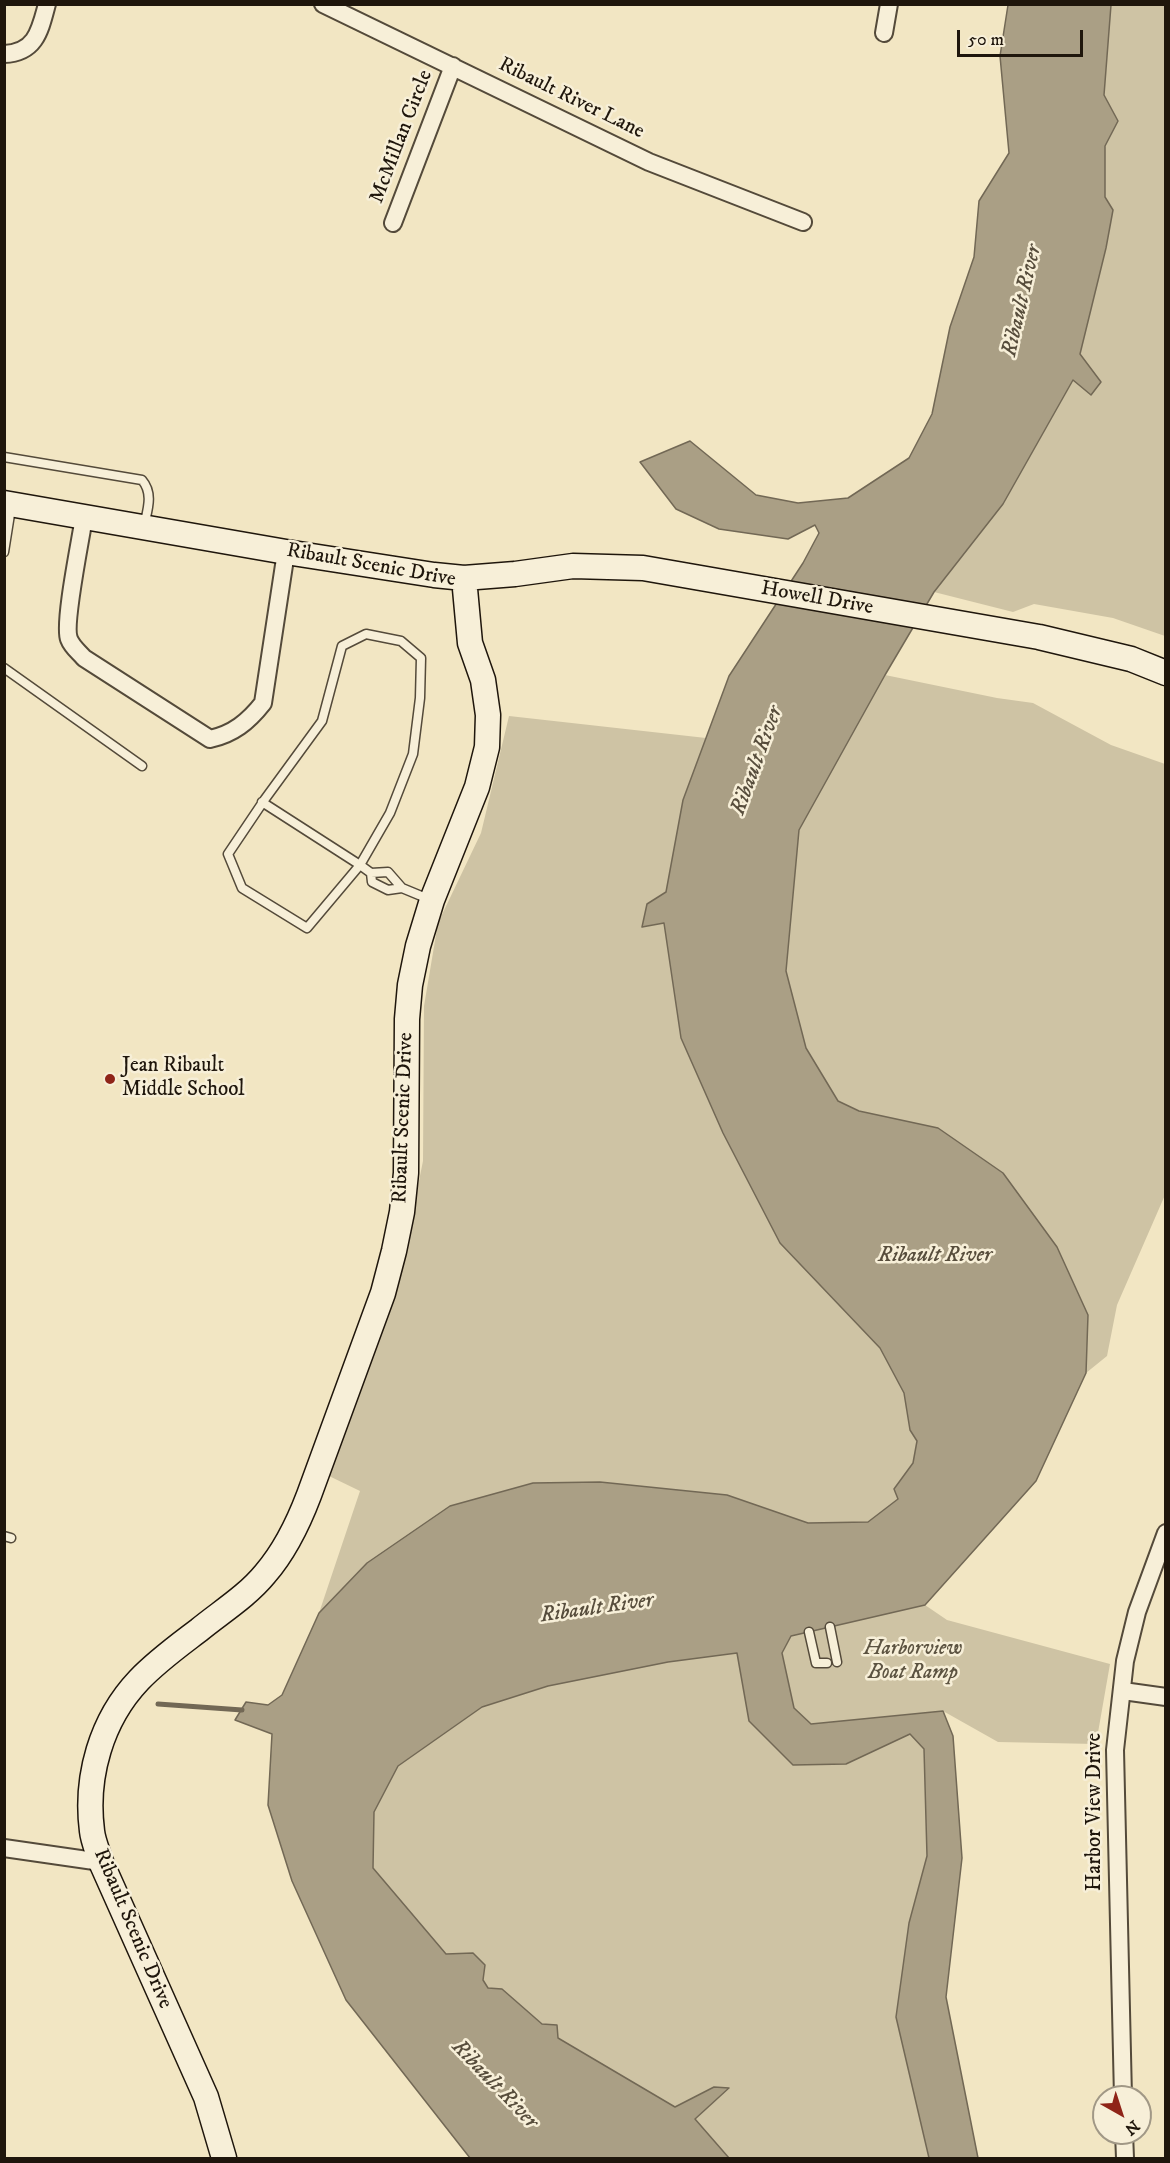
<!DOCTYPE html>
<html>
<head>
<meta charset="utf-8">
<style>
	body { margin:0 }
	#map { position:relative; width:1170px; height:2163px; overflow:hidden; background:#f2e6c3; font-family:"IM FELL DW Pica",serif }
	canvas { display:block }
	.frame { position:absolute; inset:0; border:6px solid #1f160c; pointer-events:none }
	.north { position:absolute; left:1092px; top:2085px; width:60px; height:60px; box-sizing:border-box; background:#f7efd8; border:2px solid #a19886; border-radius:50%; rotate:141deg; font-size:16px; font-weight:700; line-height:24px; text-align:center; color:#1f160c }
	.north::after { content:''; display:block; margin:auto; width:21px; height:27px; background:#8f2418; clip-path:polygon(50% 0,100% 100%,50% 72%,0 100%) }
	.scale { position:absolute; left:957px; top:30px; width:126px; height:27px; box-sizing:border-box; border:3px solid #1f160c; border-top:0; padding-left:8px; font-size:18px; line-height:21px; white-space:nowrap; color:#1f160c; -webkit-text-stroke:4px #f7efd8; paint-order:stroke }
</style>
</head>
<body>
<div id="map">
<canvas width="1170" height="2163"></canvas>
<div class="frame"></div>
<div class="north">N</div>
<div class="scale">50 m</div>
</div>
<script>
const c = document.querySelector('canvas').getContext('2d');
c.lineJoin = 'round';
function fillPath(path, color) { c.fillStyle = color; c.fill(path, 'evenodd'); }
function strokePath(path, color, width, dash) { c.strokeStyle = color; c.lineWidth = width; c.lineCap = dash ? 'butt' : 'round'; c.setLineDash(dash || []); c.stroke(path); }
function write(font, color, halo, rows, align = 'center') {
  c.font = font + ' "IM FELL DW Pica",serif'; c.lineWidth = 5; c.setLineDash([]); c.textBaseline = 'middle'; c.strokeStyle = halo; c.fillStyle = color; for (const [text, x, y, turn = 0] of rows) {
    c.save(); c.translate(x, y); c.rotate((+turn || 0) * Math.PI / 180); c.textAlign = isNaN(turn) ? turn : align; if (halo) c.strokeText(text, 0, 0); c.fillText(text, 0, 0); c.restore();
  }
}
fillPath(new Path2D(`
	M 1111,5 L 1165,5 L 1165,636 L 1113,618 L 1034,604 L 1013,612 L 934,592 L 1003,504 L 1074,379 L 1106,248 L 1113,210 L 1105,197 L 1105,146 L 1118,121 L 1104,96 Z
	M 885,675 L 997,698 L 1033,703 L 1111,745 L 1165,764 L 1165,1195 L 1117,1305 L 1107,1356 L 1086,1373 L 1088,1315 L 859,1111 L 838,1101 L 806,1048 L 786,972 L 799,830 Z
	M 509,716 L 706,738 L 683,800 L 666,892 L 647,904 L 642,927 L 664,923 L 681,1038 L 723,1133 L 780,1243 L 880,1348 L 904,1393 L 910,1430 L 917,1440 L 913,1463 L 894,1489 L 899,1499 L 868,1522 L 808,1523 L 727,1495 L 600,1482 L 367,1563 L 319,1613 L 360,1491 L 329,1476 L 397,1290 L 423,1161 L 424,1006 L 438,923 L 481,833 Z
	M 925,1605 L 947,1620 L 1110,1664 L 1096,1744 L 998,1742 L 943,1711 L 811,1724 L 794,1708 L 782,1654 L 791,1636 Z
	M 737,1653 L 749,1721 L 846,1764 L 910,1734 L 924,1749 L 927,1856 L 909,1923 L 896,2017 L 929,2158 L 729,2158 L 695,2119 L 729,2089 L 714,2087 L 675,2107 L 558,2038 L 556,2025 L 542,2024 L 502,1989 L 488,1988 L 483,1980 L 446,1955 L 373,1868 L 374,1812 L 398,1766 L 482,1707 L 548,1686 L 668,1662 Z`), '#cec3a4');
const water = new Path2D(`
	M 1008,5 L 1111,5 L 1104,95 L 1118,121 L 1105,146 L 1105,197 L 1113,210 L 1106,248 L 1080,354 L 1101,382 L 1091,395 L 1073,380 L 1003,504 L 934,592 L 885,675 L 799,830 L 786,971 L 806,1048 L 838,1101 L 859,1111 L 938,1128 L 1003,1173 L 1057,1247 L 1088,1315 L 1086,1373 L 1036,1481 L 925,1605 L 791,1636 L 782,1653 L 794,1708 L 811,1724 L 943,1711 L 953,1736 L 962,1858 L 946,1997 L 978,2158 L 929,2158 L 896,2017 L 909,1923 L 927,1856 L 924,1749 L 910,1734 L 846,1764 L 793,1765 L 749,1721 L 737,1653 L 668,1662 L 548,1686 L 482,1707 L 398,1766 L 374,1812 L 373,1868 L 446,1954 L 473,1953 L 485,1965 L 483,1980 L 488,1988 L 502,1989 L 542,2024 L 557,2025 L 558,2038 L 675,2107 L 714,2087 L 729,2088 L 695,2119 L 729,2158 L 470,2158 L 346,2000 L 292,1881 L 268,1805 L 272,1734 L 235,1720 L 246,1702 L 268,1705 L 282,1695 L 319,1613 L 367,1563 L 450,1506 L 533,1483 L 600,1482 L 727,1495 L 808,1523 L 868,1522 L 898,1499 L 894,1489 L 913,1463 L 917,1441 L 910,1430 L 904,1393 L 880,1348 L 780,1243 L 723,1133 L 681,1038 L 664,923 L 642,927 L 647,904 L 666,892 L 683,800 L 729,676 L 803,563 L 819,533 L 815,525 L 788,539 L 719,529 L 676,509 L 640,462 L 690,441 L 756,495 L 798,503 L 848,498 L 909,458 L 932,414 L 950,327 L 974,257 L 979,201 L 1009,153 L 1000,56 Z`);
fillPath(water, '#aa9f85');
strokePath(water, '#726855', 1.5);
strokePath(new Path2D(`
	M 158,1704 L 242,1710`), '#726855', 5);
const lane = new Path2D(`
	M 4,457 L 142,480 C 154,494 147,511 144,526
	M 4,552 L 11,508
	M 4,668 L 142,766
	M 262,802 L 360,865 L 307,928 L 242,888 L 228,854 L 265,799 L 322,721 L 342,646 L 366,634 L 401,641 L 421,658 L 420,698 L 413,754 L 390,813 L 360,865 L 371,873
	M 402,888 L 388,890 L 372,882 L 371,873 L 388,872 L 402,888 L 431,900
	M 4,1536 L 11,1538
	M 830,1627 L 837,1662
	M 809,1632 L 816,1663 L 827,1663`);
const street = new Path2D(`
	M 323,4 L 649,162 L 803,222
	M 884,33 L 889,4
	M 4,54 C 36,53 40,30 47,4
	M 393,223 L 453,66
	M 84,517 C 81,538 63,624 69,639 C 72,647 79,652 84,658 L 210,739 C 233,734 248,722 263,703 L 286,552
	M 1123,1691 L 1166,1697
	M 4,1848 L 101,1862
	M 1123,2097 L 1115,1750 L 1125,1661 L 1137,1612 L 1166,1533
	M 1124,2133 L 1125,2158`);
const secondary = new Path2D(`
	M 4,503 L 286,552 L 434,575 L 464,578 L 515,574 L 573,566 L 643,568 L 1039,637 L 1131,659 L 1166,673
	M 224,2158 L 206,2097 L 101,1862 C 98,1852 93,1841 92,1831 C 85,1777 101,1720 139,1680 C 157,1661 178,1646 199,1630 C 221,1612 247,1596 265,1574 C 285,1551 298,1524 309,1495 L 383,1293 L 394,1251 L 402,1212 L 406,1173 L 407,1019 L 410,985 L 418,946 L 432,900 L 477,787 L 487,747 L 488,715 L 483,680 L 470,643 L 464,578`);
strokePath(lane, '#544a3a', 11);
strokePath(street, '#544a3a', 20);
strokePath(secondary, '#1f160c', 27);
strokePath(lane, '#f7efd8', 8);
strokePath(street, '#f7efd8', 16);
strokePath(secondary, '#f7efd8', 24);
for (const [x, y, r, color] of [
	[110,1079,6,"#8f2418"]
]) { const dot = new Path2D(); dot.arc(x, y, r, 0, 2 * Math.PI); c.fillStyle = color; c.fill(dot); strokePath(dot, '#f7efd8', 2); }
write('21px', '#1f160c', '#f7efd8', [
	["Ribault River Lane",571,99,26],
	["McMillan Circle",402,137,-69],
	["Ribault Scenic Drive",371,566,10],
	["Howell Drive",817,599,10],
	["Ribault Scenic Drive",404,1118,-88],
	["Harbor View Drive",1096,1812,-90],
	["Ribault Scenic Drive",132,1929,67]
]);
write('21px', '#1f160c', '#f7efd8', [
	["Jean Ribault",122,1067],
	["Middle School",122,1091]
], 'left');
write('italic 21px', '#5c5341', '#f7efd8', [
	["Harborview",913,1650],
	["Boat Ramp",913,1674]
]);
write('italic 22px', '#574d3c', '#f7efd8', [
	["Ribault River",1023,301,-77],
	["Ribault River",758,761,-70],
	["Ribault River",935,1256],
	["Ribault River",597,1609,-8],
	["Ribault River",494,2085,46]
]);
</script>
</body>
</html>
